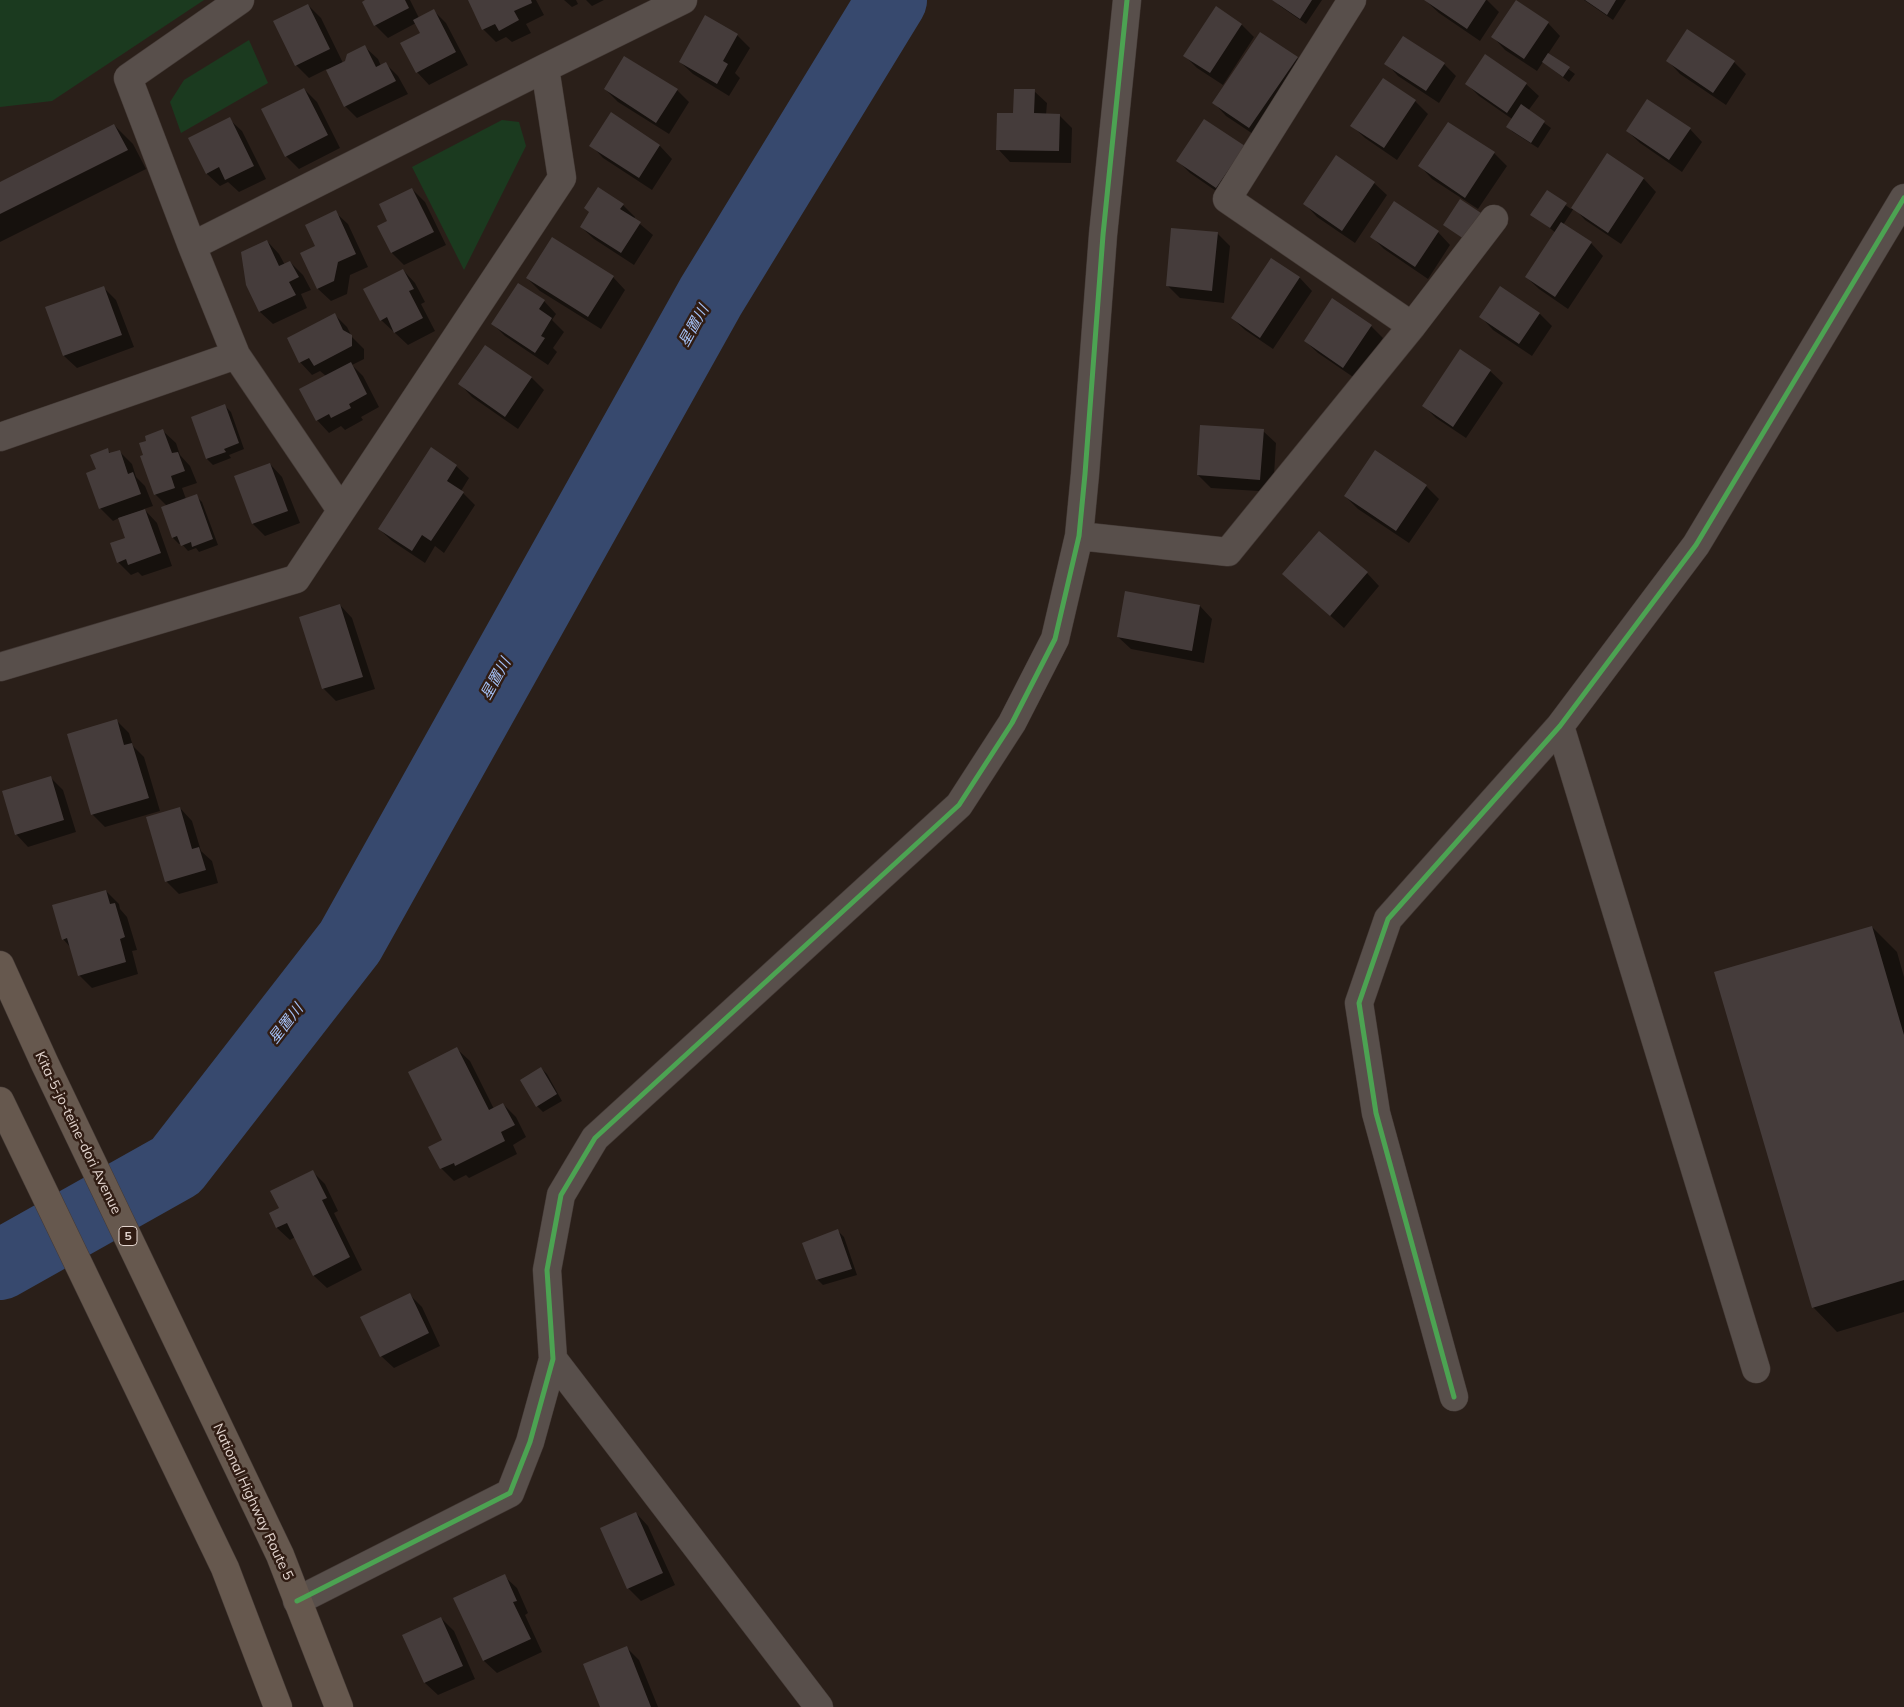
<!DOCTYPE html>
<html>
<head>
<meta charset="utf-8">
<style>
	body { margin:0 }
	canvas { display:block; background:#2a1f19 }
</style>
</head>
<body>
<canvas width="1904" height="1707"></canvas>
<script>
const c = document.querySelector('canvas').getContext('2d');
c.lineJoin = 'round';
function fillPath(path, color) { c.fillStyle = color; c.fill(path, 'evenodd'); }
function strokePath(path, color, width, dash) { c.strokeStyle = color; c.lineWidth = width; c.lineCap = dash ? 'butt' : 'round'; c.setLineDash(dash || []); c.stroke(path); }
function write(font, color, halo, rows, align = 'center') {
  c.font = font + ' Mulish,"Noto Sans JP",sans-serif'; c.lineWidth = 5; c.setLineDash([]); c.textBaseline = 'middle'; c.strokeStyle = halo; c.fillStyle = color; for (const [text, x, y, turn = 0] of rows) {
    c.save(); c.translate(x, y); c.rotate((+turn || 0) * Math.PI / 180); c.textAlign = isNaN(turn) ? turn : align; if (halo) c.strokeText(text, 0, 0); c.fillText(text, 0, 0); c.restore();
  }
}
fillPath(new Path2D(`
	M 0,0 L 204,0 L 52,101 L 0,107 Z
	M 249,40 L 268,83 L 181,133 L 170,102 L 184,80 Z
	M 502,120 L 519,122 L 526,146 L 464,270 L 412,167 Z`), '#1b3a1f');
fillPath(new Path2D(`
	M 367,0 L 410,0 L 419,18 L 434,11 L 446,23 L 468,65 L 429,85 L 417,72 L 421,33 L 416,23 L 388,38 L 375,25 L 363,2 Z
	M 469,0 L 536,0 L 544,15 L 526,24 L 531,33 L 512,42 L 506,37 L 496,42 L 483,29 Z
	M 564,0 L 576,0 L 578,4 L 572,7 Z
	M 586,0 L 604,0 L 592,6 Z
	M 1274,0 L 1322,0 L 1306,24 L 1280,6 Z
	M 1487,0 L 1499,12 L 1480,41 L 1439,13 L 1426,1 Z
	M 1584,0 L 1626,0 L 1613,20 Z
	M 308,5 L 321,18 L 343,63 L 365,47 L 378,59 L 381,66 L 386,64 L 398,76 L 408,94 L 357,118 L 345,106 L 327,69 L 309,78 L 296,65 Z
	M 1216,8 L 1242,25 L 1254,37 L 1223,85 L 1197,68 L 1184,55 Z
	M 1548,23 L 1560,36 L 1548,54 L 1575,74 L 1569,82 L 1543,62 L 1537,71 L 1505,50 L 1493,37 Z
	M 737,35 L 750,48 L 735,73 L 740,78 L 729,96 L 693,74 L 680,62 Z
	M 1297,58 L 1309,70 L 1262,140 L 1226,116 L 1214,103 Z
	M 1668,61 L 1734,62 L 1746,74 L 1726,105 L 1680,74 Z
	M 1386,63 L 1444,64 L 1456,76 L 1439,103 L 1398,76 Z
	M 1383,80 L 1415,101 L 1428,114 L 1397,160 L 1365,138 L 1352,126 Z
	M 1467,84 L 1526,84 L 1539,96 L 1528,111 L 1551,128 L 1538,148 L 1513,132 L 1507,127 L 1512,119 L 1479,96 Z
	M 304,89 L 317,102 L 340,148 L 299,169 L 286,156 Z
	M 605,89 L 677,90 L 689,102 L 669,134 L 618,102 Z
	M 1034,91 L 1047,103 L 1046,115 L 1059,115 L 1072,128 L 1071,163 L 1010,162 L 998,149 L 1015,114 Z
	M 611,114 L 660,146 L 672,159 L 652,190 L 603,158 L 591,145 Z
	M 229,119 L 242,131 L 266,179 L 239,192 L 228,182 L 220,186 L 207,174 L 190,139 Z
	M 114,125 L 133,144 L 146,169 L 0,242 L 0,183 Z
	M 1690,129 L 1702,142 L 1682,172 L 1640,143 L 1627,131 Z
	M 1244,147 L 1229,200 L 1190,173 L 1178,161 Z
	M 1494,153 L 1507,166 L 1478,209 L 1432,179 L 1420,166 Z
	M 1607,155 L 1644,179 L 1656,192 L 1621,244 L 1585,220 L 1574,208 L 1563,225 L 1591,243 L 1603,256 L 1568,309 L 1539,289 L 1526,277 L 1556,233 L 1532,214 L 1547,192 L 1571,209 Z
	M 1374,183 L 1387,195 L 1355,243 L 1317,217 L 1305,204 Z
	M 412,189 L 425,202 L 446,245 L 404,265 L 392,253 L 389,221 Z
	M 623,205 L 635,217 L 634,219 L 653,235 L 634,265 L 594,239 L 581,227 L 590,213 Z
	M 335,212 L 348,224 L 368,267 L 350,275 L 347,294 L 331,301 L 318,289 L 302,254 L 317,247 Z
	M 1438,232 L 1450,245 L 1428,279 L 1384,249 L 1372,237 Z
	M 1217,233 L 1230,246 L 1224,303 L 1180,298 L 1168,286 Z
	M 267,241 L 279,254 L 285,265 L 290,262 L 303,275 L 311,290 L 301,294 L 307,308 L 273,324 L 260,312 L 247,284 Z
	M 1271,260 L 1300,278 L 1312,291 L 1273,349 L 1245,330 L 1232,318 Z
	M 403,270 L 415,283 L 425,302 L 421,304 L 435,331 L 408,345 L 381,320 Z
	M 613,277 L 625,290 L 601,329 L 540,291 L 527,278 Z
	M 103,287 L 116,300 L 134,347 L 77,368 L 64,356 L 47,308 Z
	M 1500,288 L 1540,314 L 1552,326 L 1532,356 L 1493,330 L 1481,317 Z
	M 544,301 L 556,314 L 552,320 L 564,332 L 553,348 L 557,352 L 548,365 L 505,336 L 493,324 Z
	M 335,315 L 347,327 L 352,337 L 364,349 L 364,359 L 352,365 L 363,376 L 379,407 L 361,417 L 363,420 L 345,430 L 341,426 L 329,433 L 317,420 L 326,376 L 320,371 L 312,375 L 300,362 Z
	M 1371,326 L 1383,338 L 1356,379 L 1318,353 L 1305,341 Z
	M 486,347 L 532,378 L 544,390 L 518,429 L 472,397 L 460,384 Z
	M 1490,371 L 1503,383 L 1466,438 L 1436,418 L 1424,406 Z
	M 225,406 L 231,412 L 244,449 L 229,455 L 231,458 L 213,465 L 207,459 L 193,417 Z
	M 163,431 L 176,443 L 180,455 L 190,466 L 197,483 L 182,488 L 186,499 L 196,496 L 202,502 L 218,545 L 199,552 L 196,548 L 188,551 L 181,543 L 179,544 L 173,538 L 163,508 L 167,506 L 155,494 L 145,456 L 148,441 Z
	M 1263,431 L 1276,443 L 1273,492 L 1211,488 L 1198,475 Z
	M 107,450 L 111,454 L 119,451 L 132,464 L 136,477 L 145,486 L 153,506 L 144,509 L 157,523 L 172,566 L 142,576 L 138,572 L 131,575 L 118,562 L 127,539 L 119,518 L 113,521 L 100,508 L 98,470 Z
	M 1375,452 L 1426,486 L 1439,499 L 1409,543 L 1358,509 L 1345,496 Z
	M 270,464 L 282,477 L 300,523 L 265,536 L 253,524 L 235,477 Z
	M 456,466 L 469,478 L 461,491 L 475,505 L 444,553 L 435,546 L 425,563 L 392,541 L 379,529 Z
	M 1367,573 L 1379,586 L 1344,628 L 1284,574 Z
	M 340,605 L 352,618 L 375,689 L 336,701 L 323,688 Z
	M 1200,606 L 1212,619 L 1204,663 L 1131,649 L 1118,637 Z
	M 116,720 L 129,733 L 133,746 L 144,757 L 160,811 L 105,827 L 92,814 Z
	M 51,778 L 63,790 L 76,832 L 28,847 L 16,834 Z
	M 180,808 L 192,821 L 201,851 L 212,861 L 218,883 L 179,894 L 167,882 L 148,817 Z
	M 106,891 L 119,904 L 120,909 L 127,917 L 137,950 L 132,951 L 138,974 L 92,988 L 79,975 L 71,948 L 63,939 Z
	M 1872,927 L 1897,952 L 1904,977 L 1904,1312 L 1837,1332 L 1813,1307 Z
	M 457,1049 L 470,1061 L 494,1109 L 503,1104 L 516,1117 L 526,1137 L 513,1145 L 517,1154 L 469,1178 L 466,1175 L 454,1181 L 441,1168 Z
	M 541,1068 L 547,1074 L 562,1101 L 543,1112 L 537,1106 Z
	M 312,1171 L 325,1184 L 338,1211 L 334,1213 L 362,1270 L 327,1288 L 314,1276 L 295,1237 L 290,1240 L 277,1228 L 270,1214 L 280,1209 Z
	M 838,1231 L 844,1237 L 857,1275 L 823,1285 L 817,1279 Z
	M 410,1295 L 422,1307 L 440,1346 L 394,1368 L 381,1356 Z
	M 636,1513 L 648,1526 L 675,1585 L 641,1601 L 628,1588 Z
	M 504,1576 L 517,1588 L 528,1613 L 525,1615 L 542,1652 L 497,1673 L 484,1661 L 455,1599 Z
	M 441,1618 L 454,1631 L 475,1679 L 438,1695 L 425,1683 L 404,1635 Z
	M 627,1648 L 639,1660 L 658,1707 L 601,1707 Z`), '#0007');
strokePath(new Path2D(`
	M 0,1265 L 176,1166 L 350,942 L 711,296 L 892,0`), '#37496e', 70);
fillPath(new Path2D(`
	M 365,0 L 405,0 L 409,8 L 374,26 L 362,2 Z
	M 468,0 L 531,0 L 532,3 L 514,11 L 519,20 L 499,31 L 495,24 L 482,30 Z
	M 1272,0 L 1312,0 L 1300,19 Z
	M 1424,0 L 1486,0 L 1467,29 Z
	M 1516,0 L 1549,22 L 1524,59 L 1491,37 Z
	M 1585,0 L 1616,0 L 1607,15 Z
	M 308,4 L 330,49 L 295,66 L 273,21 Z
	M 1216,6 L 1242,24 L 1210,73 L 1183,56 Z
	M 434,9 L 456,52 L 416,73 L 400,43 L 420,33 L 413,20 Z
	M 705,15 L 738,34 L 723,61 L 728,64 L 717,84 L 679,62 Z
	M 1687,29 L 1735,61 L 1713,93 L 1666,61 Z
	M 1260,32 L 1298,57 L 1249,128 L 1212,103 Z
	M 1403,36 L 1445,63 L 1426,91 L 1384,64 Z
	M 365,45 L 376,67 L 386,62 L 396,81 L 344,107 L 326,70 L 345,61 L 347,54 Z
	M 1548,53 L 1570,67 L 1563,77 L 1542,62 Z
	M 1485,54 L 1527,83 L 1507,113 L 1465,84 Z
	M 624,56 L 678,89 L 656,123 L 604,89 Z
	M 1383,78 L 1416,100 L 1384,148 L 1350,126 Z
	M 304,88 L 328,135 L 285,157 L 261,109 Z
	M 1014,89 L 1035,89 L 1034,113 L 1060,114 L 1059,151 L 996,150 L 997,113 L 1013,113 Z
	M 1647,99 L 1691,128 L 1669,160 L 1626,131 Z
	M 1521,104 L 1545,121 L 1531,143 L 1506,127 Z
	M 611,112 L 660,145 L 639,178 L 589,146 Z
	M 230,117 L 254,166 L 225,180 L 219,167 L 206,174 L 188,138 Z
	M 1204,119 L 1245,146 L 1216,188 L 1176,161 Z
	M 1448,122 L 1495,152 L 1465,198 L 1418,166 Z
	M 114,124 L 128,150 L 0,214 L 0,182 Z
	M 1607,153 L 1644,178 L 1608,233 L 1571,208 Z
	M 1336,155 L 1375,182 L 1342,231 L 1303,204 Z
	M 598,187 L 624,204 L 620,209 L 641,222 L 621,253 L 580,227 L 589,212 L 584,208 Z
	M 412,188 L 434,232 L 391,253 L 377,226 L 387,221 L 379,204 Z
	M 1547,190 L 1567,203 L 1550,228 L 1530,215 Z
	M 1460,199 L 1487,217 L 1470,243 L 1443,225 Z
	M 1394,201 L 1439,231 L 1415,267 L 1370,237 Z
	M 336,210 L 356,254 L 338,262 L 334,281 L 317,289 L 300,253 L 315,246 L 305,225 Z
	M 1561,222 L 1592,242 L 1555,297 L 1525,277 Z
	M 1171,228 L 1218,232 L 1212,291 L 1166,286 Z
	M 552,237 L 614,276 L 588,317 L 526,278 Z
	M 267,240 L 279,266 L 290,261 L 299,277 L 289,282 L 296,295 L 259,312 L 246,285 L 241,252 Z
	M 1271,258 L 1300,277 L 1260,338 L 1231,318 Z
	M 403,269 L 414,289 L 409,291 L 423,318 L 394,333 L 387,317 L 380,321 L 363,289 Z
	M 518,283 L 545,300 L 539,309 L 552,318 L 541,336 L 545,338 L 535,353 L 491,324 Z
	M 104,286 L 122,335 L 63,356 L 45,307 Z
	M 1500,286 L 1540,313 L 1519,344 L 1479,317 Z
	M 1332,298 L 1372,325 L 1343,368 L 1304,341 Z
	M 335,313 L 343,330 L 352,335 L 352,346 L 314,366 L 309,358 L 299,363 L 287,338 Z
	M 485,345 L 532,377 L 505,417 L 458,384 Z
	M 1460,349 L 1491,370 L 1453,427 L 1422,406 Z
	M 351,362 L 367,394 L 349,404 L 351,408 L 331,418 L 329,414 L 316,421 L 299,389 Z
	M 225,404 L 239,443 L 224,449 L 226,452 L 206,459 L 191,417 Z
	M 1200,425 L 1264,429 L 1260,480 L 1197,475 Z
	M 163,429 L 172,453 L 178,452 L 185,471 L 171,476 L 175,488 L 154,495 L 140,456 L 143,455 L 139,443 L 146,441 L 145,436 Z
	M 431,447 L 457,465 L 447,481 L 464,492 L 431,541 L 422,535 L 412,551 L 378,529 Z
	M 108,448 L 109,453 L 120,450 L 128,474 L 133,472 L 141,494 L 99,509 L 86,473 L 96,469 L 90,455 Z
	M 1375,450 L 1427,485 L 1396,531 L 1344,496 Z
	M 270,463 L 288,511 L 252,524 L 234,476 Z
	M 197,494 L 213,539 L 192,547 L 191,542 L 181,546 L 177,536 L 172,538 L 161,507 Z
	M 145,509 L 161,553 L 128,565 L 126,559 L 117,563 L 110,543 L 125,538 L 118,518 Z
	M 1319,531 L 1368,572 L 1330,616 L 1282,574 Z
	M 1125,591 L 1200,605 L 1192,651 L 1117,637 Z
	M 340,604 L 363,677 L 322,689 L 299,617 Z
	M 117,719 L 124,745 L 132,743 L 149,798 L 91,815 L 67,734 Z
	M 51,776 L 64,820 L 15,835 L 2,791 Z
	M 180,807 L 192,849 L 199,847 L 206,870 L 165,882 L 146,817 Z
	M 106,890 L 110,904 L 115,903 L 125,937 L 120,939 L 126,962 L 78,976 L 67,938 L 62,940 L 52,905 Z
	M 1872,926 L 1904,1035 L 1904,1280 L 1812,1308 L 1714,972 Z
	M 457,1047 L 489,1110 L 503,1103 L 515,1125 L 501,1132 L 505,1141 L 455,1166 L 454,1163 L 440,1169 L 428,1147 L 442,1140 L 408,1072 Z
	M 541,1067 L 557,1094 L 536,1107 L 520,1080 Z
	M 313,1170 L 327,1198 L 322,1200 L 350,1257 L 313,1276 L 287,1223 L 276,1228 L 269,1213 L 279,1208 L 270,1191 Z
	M 838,1229 L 852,1269 L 816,1280 L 802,1243 Z
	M 410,1293 L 429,1333 L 380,1357 L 360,1317 Z
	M 636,1512 L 663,1573 L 627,1589 L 600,1528 Z
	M 505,1574 L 517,1601 L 513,1602 L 531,1639 L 483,1661 L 453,1598 Z
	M 441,1617 L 463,1666 L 424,1683 L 402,1635 Z
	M 627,1646 L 651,1707 L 600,1707 L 583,1664 Z`), '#453c3b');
const minor = new Path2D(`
	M 240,0 L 128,78 L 192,246 L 236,355 L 341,510
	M 1352,0 L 1227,199 L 1412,326
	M 192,246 L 545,68 L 683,0
	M 0,437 L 236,355
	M 1079,536 L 1228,552 L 1412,326 L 1494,219
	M 0,667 L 296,579 L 562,178 L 545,68
	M 1560,726 L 1756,1369
	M 553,1359 L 819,1707
	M 1454,1397 L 1376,1113 L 1359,1003 L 1388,919 L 1560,726 L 1696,545 L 1904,198
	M 297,1601 L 510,1493 L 530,1442 L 553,1359 L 547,1270 L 561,1195 L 595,1138 L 959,805 L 1012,723 L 1055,639 L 1079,536 L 1085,474 L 1103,235 L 1127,0`);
const trunk = new Path2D(`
	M 0,965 L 45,1064 L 280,1555 L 339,1707
	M 0,1101 L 225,1568 L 278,1707`);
strokePath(minor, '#443a36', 29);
strokePath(trunk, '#443a36', 29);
strokePath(minor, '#584f4b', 28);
strokePath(trunk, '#66584e', 28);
strokePath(new Path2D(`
	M 1454,1397 L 1376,1113 L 1359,1003 L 1388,919 L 1560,726 L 1696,545 L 1904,198
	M 297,1601 L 510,1493 L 530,1442 L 553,1359 L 547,1270 L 561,1195 L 595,1138 L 959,805 L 1012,723 L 1055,639 L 1079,536 L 1085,474 L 1103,235 L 1127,0`), '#4ca352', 5);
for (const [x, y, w] of [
	[128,1236,18]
]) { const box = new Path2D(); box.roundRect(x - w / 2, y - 9.5, w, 19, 4); c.fillStyle = '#301c13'; c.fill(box); strokePath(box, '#e3d5cf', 1); }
write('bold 12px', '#e3d5cf', null, [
	["5",128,1236]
]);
write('14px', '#e3d5cf', '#301c13', [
	["Kita-5-jo-teine-dori Avenue",78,1133,64],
	["National Highway Route 5",253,1502,65]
]);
write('italic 15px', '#a4c1f6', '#301c13', [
	["星置川",694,326,-61],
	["星置川",496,679,-61],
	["星置川",286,1024,-52]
]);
</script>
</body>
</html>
